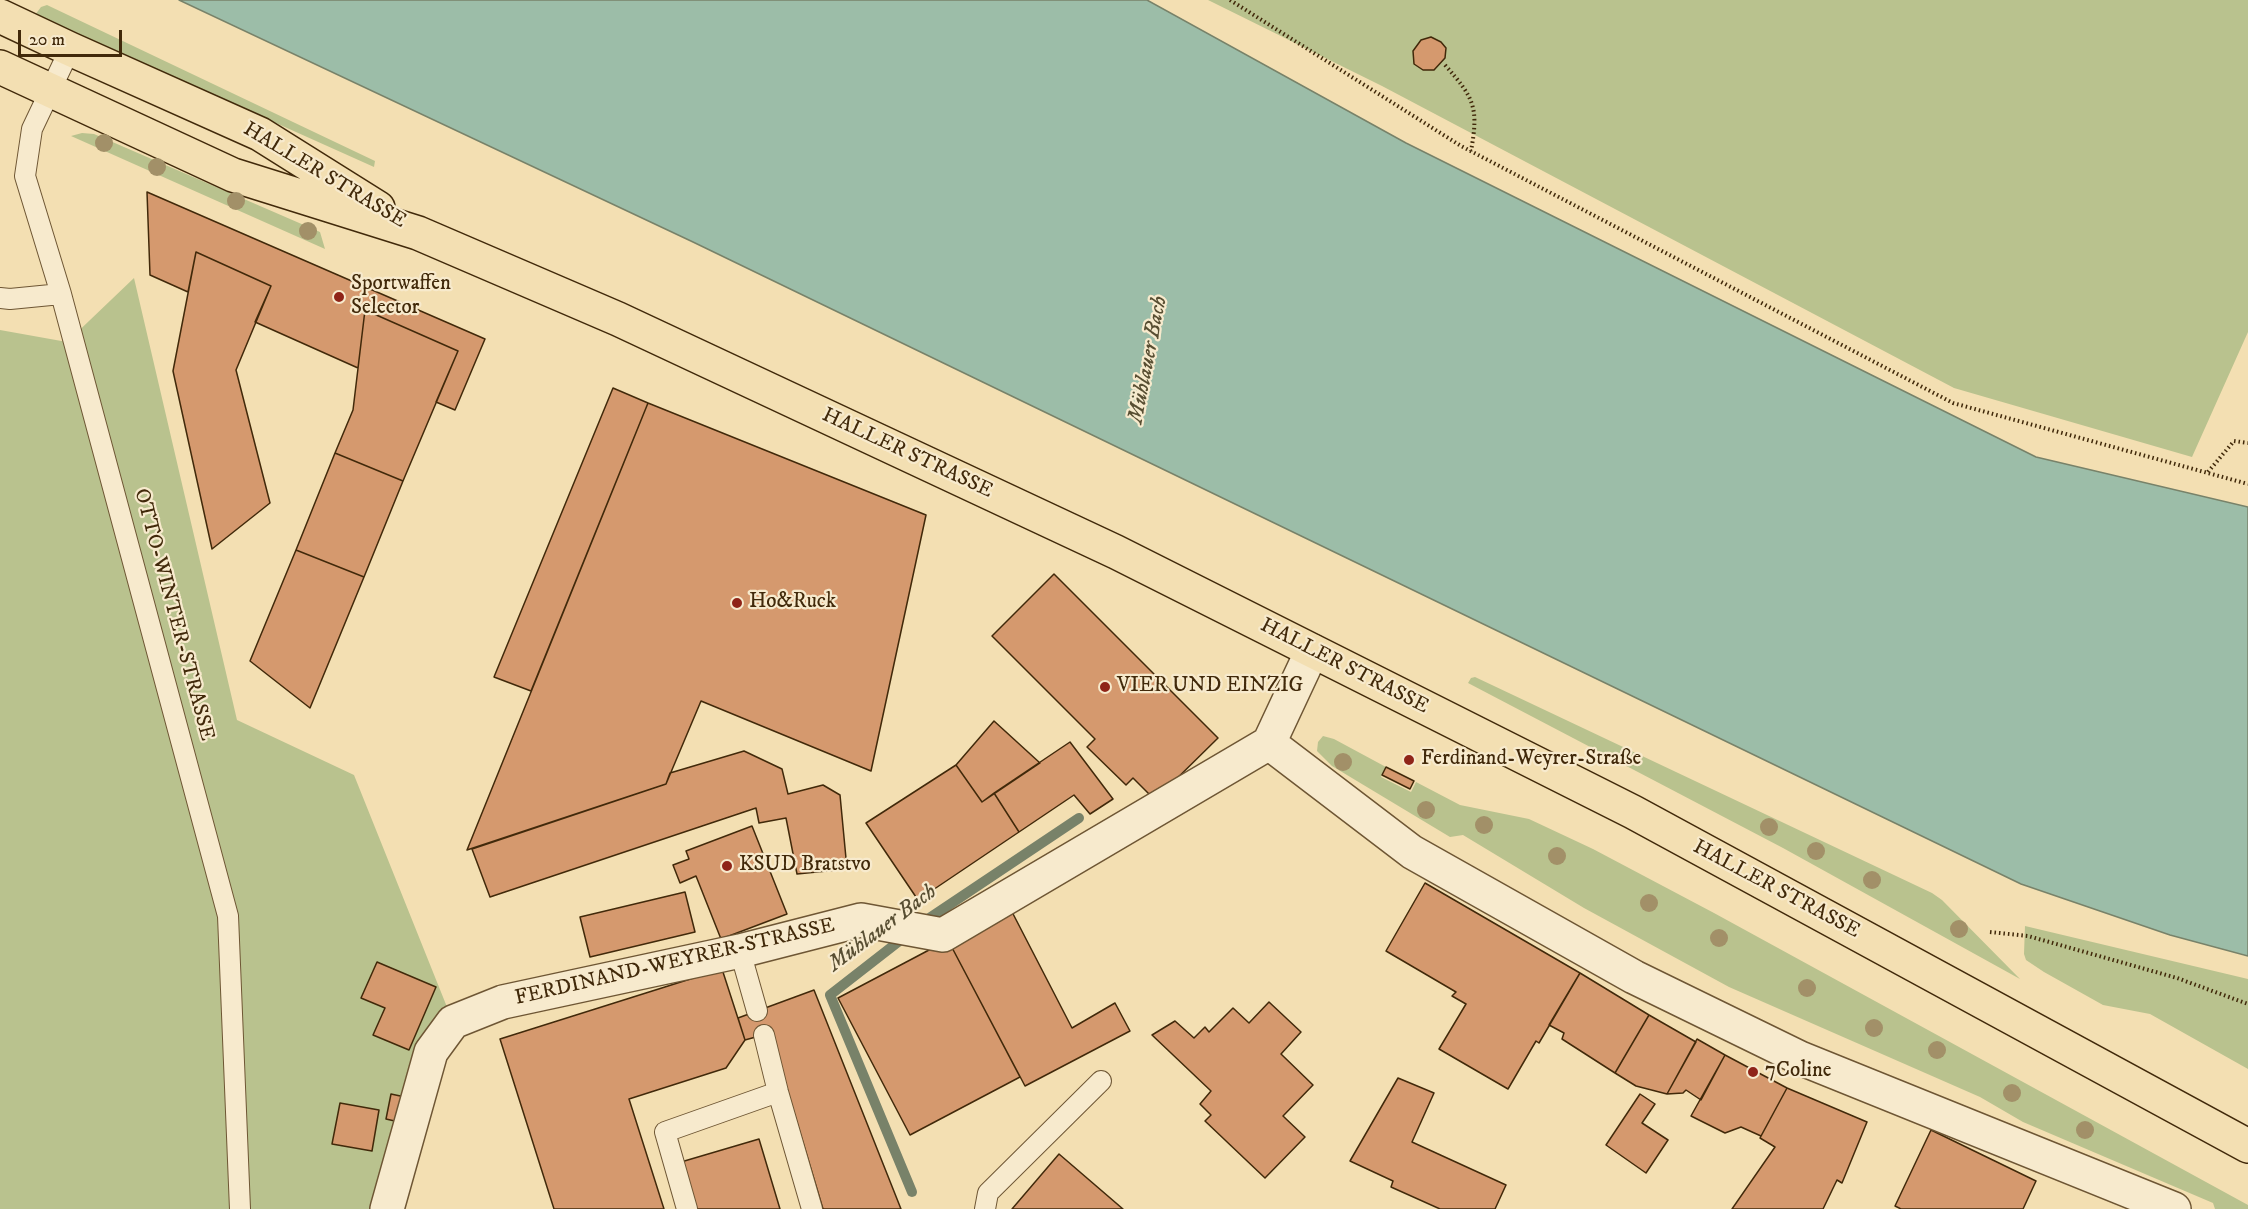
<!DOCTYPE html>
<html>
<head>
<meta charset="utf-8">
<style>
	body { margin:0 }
	#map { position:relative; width:2248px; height:1209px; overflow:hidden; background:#f3dfb2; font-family:"IM FELL DW Pica",serif }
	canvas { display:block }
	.scale { position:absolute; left:18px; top:30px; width:104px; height:27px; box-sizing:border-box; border:3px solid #41290a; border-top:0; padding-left:8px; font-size:18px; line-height:21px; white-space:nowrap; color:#41290a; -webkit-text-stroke:4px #f7eacd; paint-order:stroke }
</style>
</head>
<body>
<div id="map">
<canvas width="2248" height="1209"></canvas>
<div class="scale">20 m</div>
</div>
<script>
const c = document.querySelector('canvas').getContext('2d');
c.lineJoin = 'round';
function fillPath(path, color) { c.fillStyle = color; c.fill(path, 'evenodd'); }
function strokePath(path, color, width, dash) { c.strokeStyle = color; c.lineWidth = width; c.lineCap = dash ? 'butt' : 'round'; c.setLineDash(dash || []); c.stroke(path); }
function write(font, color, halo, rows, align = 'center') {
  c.font = font + ' "IM FELL DW Pica",serif'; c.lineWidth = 4.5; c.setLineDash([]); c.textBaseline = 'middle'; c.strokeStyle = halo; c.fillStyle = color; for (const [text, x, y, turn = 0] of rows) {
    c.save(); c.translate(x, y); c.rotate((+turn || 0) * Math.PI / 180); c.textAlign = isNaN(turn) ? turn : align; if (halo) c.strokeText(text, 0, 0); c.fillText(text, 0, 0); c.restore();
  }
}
fillPath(new Path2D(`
	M 1208,0 L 2248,0 L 2248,332 L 2192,457 L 1954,388 L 1382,86 Z
	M 47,5 L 375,161 L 374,167 L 35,15 L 41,7 Z
	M 82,133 L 94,134 L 320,232 L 325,249 L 71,136 Z
	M 134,278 L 237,720 L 354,775 L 453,1022 L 387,1209 L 0,1209 L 0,330 L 67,342 Z
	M 1475,677 L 1932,893 L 1942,900 L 2020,979 L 1783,848 L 1468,683 L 1471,678 Z
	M 1323,736 L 1334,739 L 1386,767 L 1381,777 L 1411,792 L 1416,782 L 1460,805 L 1529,819 L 1593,849 L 1714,913 L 2248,1205 L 2248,1209 L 2215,1209 L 2213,1203 L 2023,1122 L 1980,1097 L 1729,987 L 1584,908 L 1463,835 L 1450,837 L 1332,766 L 1317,751 L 1318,742 Z
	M 2025,926 L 2248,979 L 2248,1069 L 2150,1014 L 2103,1005 L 2044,972 L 2026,960 L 2024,954 Z`), '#b9c28e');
const water = new Path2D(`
	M 179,0 L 1147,0 L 1406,143 L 2036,457 L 2248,507 L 2248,956 L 2170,935 L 2021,884 L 693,242 Z`);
fillPath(water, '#9cbda8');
strokePath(water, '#788269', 1.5);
strokePath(new Path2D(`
	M 922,923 L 1079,818
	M 907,935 L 830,995 L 912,1192`), '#788269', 10);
const building = new Path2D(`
	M 1431,37 L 1441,42 L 1446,48 L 1445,58 L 1434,70 L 1423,70 L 1414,64 L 1413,51 L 1421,40 Z
	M 147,192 L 485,339 L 455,410 L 436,402 L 458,351 L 365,310 L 358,368 L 255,322 L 271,286 L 196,252 L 188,292 L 150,275 Z
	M 196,252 L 271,286 L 236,370 L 270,503 L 212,549 L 173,371 Z
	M 365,310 L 458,351 L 403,481 L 335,453 L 353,410 Z
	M 613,388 L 648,403 L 531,691 L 494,677 Z
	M 648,403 L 926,515 L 871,771 L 701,701 L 666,784 L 467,850 Z
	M 335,453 L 403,481 L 364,577 L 296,550 Z
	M 296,550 L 364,577 L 310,708 L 250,661 Z
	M 1054,574 L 1218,738 L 1155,800 L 1133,778 L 1126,785 L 1087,747 L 1095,739 L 992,636 Z
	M 994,721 L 1040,763 L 982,802 L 956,765 Z
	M 1070,742 L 1113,799 L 1090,814 L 1074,795 L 1019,832 L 994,793 Z
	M 744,751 L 782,769 L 788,794 L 823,785 L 840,795 L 847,869 L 797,874 L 786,818 L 759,823 L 756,808 L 490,897 L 472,849 L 666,784 L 670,773 Z
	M 956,765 L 982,802 L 994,793 L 1019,832 L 918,900 L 866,823 Z
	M 1386,767 L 1414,781 L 1410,789 L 1382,775 Z
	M 752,826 L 787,914 L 721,939 L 696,876 L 680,883 L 673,865 L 689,859 L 686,851 Z
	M 1425,883 L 1580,973 L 1539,1043 L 1536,1041 L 1508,1089 L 1439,1049 L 1466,1004 L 1452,996 L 1456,992 L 1386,951 Z
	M 685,892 L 695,932 L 590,957 L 580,917 Z
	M 1010,908 L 1072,1028 L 1115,1003 L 1130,1031 L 1025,1086 L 948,940 Z
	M 948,940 L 1020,1077 L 910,1135 L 838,998 Z
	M 377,962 L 436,987 L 409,1050 L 373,1035 L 385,1008 L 361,998 Z
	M 722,969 L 745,1040 L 726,1068 L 629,1099 L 664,1209 L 554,1209 L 500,1039 Z
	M 1580,973 L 1649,1015 L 1615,1073 L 1562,1039 L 1564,1033 L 1549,1025 Z
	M 814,990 L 901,1209 L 823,1209 L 770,1033 L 745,1040 L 738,1018 Z
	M 1269,1002 L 1301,1032 L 1281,1054 L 1313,1085 L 1283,1116 L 1305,1137 L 1265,1178 L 1205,1121 L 1211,1115 L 1200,1104 L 1211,1091 L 1152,1035 L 1175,1021 L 1194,1038 L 1205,1027 L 1209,1032 L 1233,1008 L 1249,1023 Z
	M 1649,1015 L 1696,1042 L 1667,1094 L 1636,1086 L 1615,1073 Z
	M 1697,1039 L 1725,1055 L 1701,1100 L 1686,1090 L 1683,1093 L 1667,1094 Z
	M 1725,1055 L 1787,1088 L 1761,1136 L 1741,1127 L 1725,1133 L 1691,1116 Z
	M 1398,1078 L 1434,1093 L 1412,1142 L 1506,1185 L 1495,1209 L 1440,1209 L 1391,1187 L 1393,1181 L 1350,1161 Z
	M 1787,1088 L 1867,1122 L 1842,1183 L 1837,1180 L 1823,1209 L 1732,1209 L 1775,1147 L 1760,1138 Z
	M 391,1094 L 405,1097 L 399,1122 L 386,1119 Z
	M 1640,1094 L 1655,1104 L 1642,1123 L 1668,1140 L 1646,1173 L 1606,1145 Z
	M 340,1103 L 379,1110 L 372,1151 L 332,1144 Z
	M 1931,1130 L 2036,1181 L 2023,1209 L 1901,1209 L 1895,1206 Z
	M 759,1139 L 780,1209 L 695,1209 L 681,1162 Z
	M 1059,1154 L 1123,1209 L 1012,1209 Z`);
fillPath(building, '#d5996e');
strokePath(building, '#41290a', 1.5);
const service = new Path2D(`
	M 70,49 L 32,129 L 25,176 L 61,294 L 228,916 L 240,1209
	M 0,298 L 10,299 L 61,294
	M 740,951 L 757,1011
	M 764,1035 L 778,1092 L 812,1209
	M 687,1209 L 665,1132 L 778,1092
	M 985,1209 L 988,1193 L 1101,1081`);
const minor = new Path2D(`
	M 1269,743 L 1412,852 L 1634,977 L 1800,1058 L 2174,1209
	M 387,1209 L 431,1052 L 453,1022 L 503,1002 L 740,951 L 861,920 L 943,935 L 1269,743 L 1312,651`);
const primary = new Path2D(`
	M 0,16 L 70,49 L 260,134 L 378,208
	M 0,67 L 233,175 L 418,233 L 618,319 L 1116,552 L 1633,812 L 2248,1146`);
strokePath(service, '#6e5634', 22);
strokePath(minor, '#6e5634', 36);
strokePath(primary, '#41290a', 36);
strokePath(new Path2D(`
	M 1230,0 L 1461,146 L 1953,403 L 2248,484
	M 1445,65 C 1474,98 1479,107 1471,151
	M 2208,472 L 2234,441 L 2248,443
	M 1990,932 L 2028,936 L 2177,978 L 2248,1004`), '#41290a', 4, [1.5, 3]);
strokePath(service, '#f7eacd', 20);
strokePath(minor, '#f7eacd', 33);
strokePath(primary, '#f3dfb2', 33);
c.fillStyle = '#a29068';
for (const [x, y] of [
	[104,143],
	[157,167],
	[236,201],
	[308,231],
	[1343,762],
	[1426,810],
	[1484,825],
	[1769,827],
	[1816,851],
	[1557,856],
	[1872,880],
	[1649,903],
	[1959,929],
	[1719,938],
	[1807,988],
	[1874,1028],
	[1937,1050],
	[2012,1093],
	[2085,1130]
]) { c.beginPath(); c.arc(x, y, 9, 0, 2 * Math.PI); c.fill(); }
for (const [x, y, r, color] of [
	[339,297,6,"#8f2418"],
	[737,603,6,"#8f2418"],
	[1105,687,6,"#8f2418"],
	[1409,760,6,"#8f2418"],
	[727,866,6,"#8f2418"],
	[1753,1072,6,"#8f2418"]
]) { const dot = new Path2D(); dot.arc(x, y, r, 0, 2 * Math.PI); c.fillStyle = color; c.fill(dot); strokePath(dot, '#f7eacd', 2); }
write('21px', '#41290a', '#f7eacd', [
	["HALLER STRASSE",324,176,31],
	["HALLER STRASSE",907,454,25],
	["OTTO-WINTER-STRASSE",173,615,75],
	["HALLER STRASSE",1344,667,27],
	["HALLER STRASSE",1776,890,28],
	["FERDINAND-WEYRER-STRASSE",675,963,-13]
]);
write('21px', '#41290a', '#f7eacd', [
	["Sportwaffen",351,285],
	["Selector",351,309],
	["Ho&Ruck",749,603],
	["VIER UND EINZIG",1117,687],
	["Ferdinand-Weyrer-Straße",1421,760],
	["KSUD Bratstvo",739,866],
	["7Coline",1765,1072]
], 'left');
write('italic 22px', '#584e32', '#f7eacd', [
	["Mühlauer Bach",1149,360,-79],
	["Mühlauer Bach",883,929,-37]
]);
</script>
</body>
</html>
